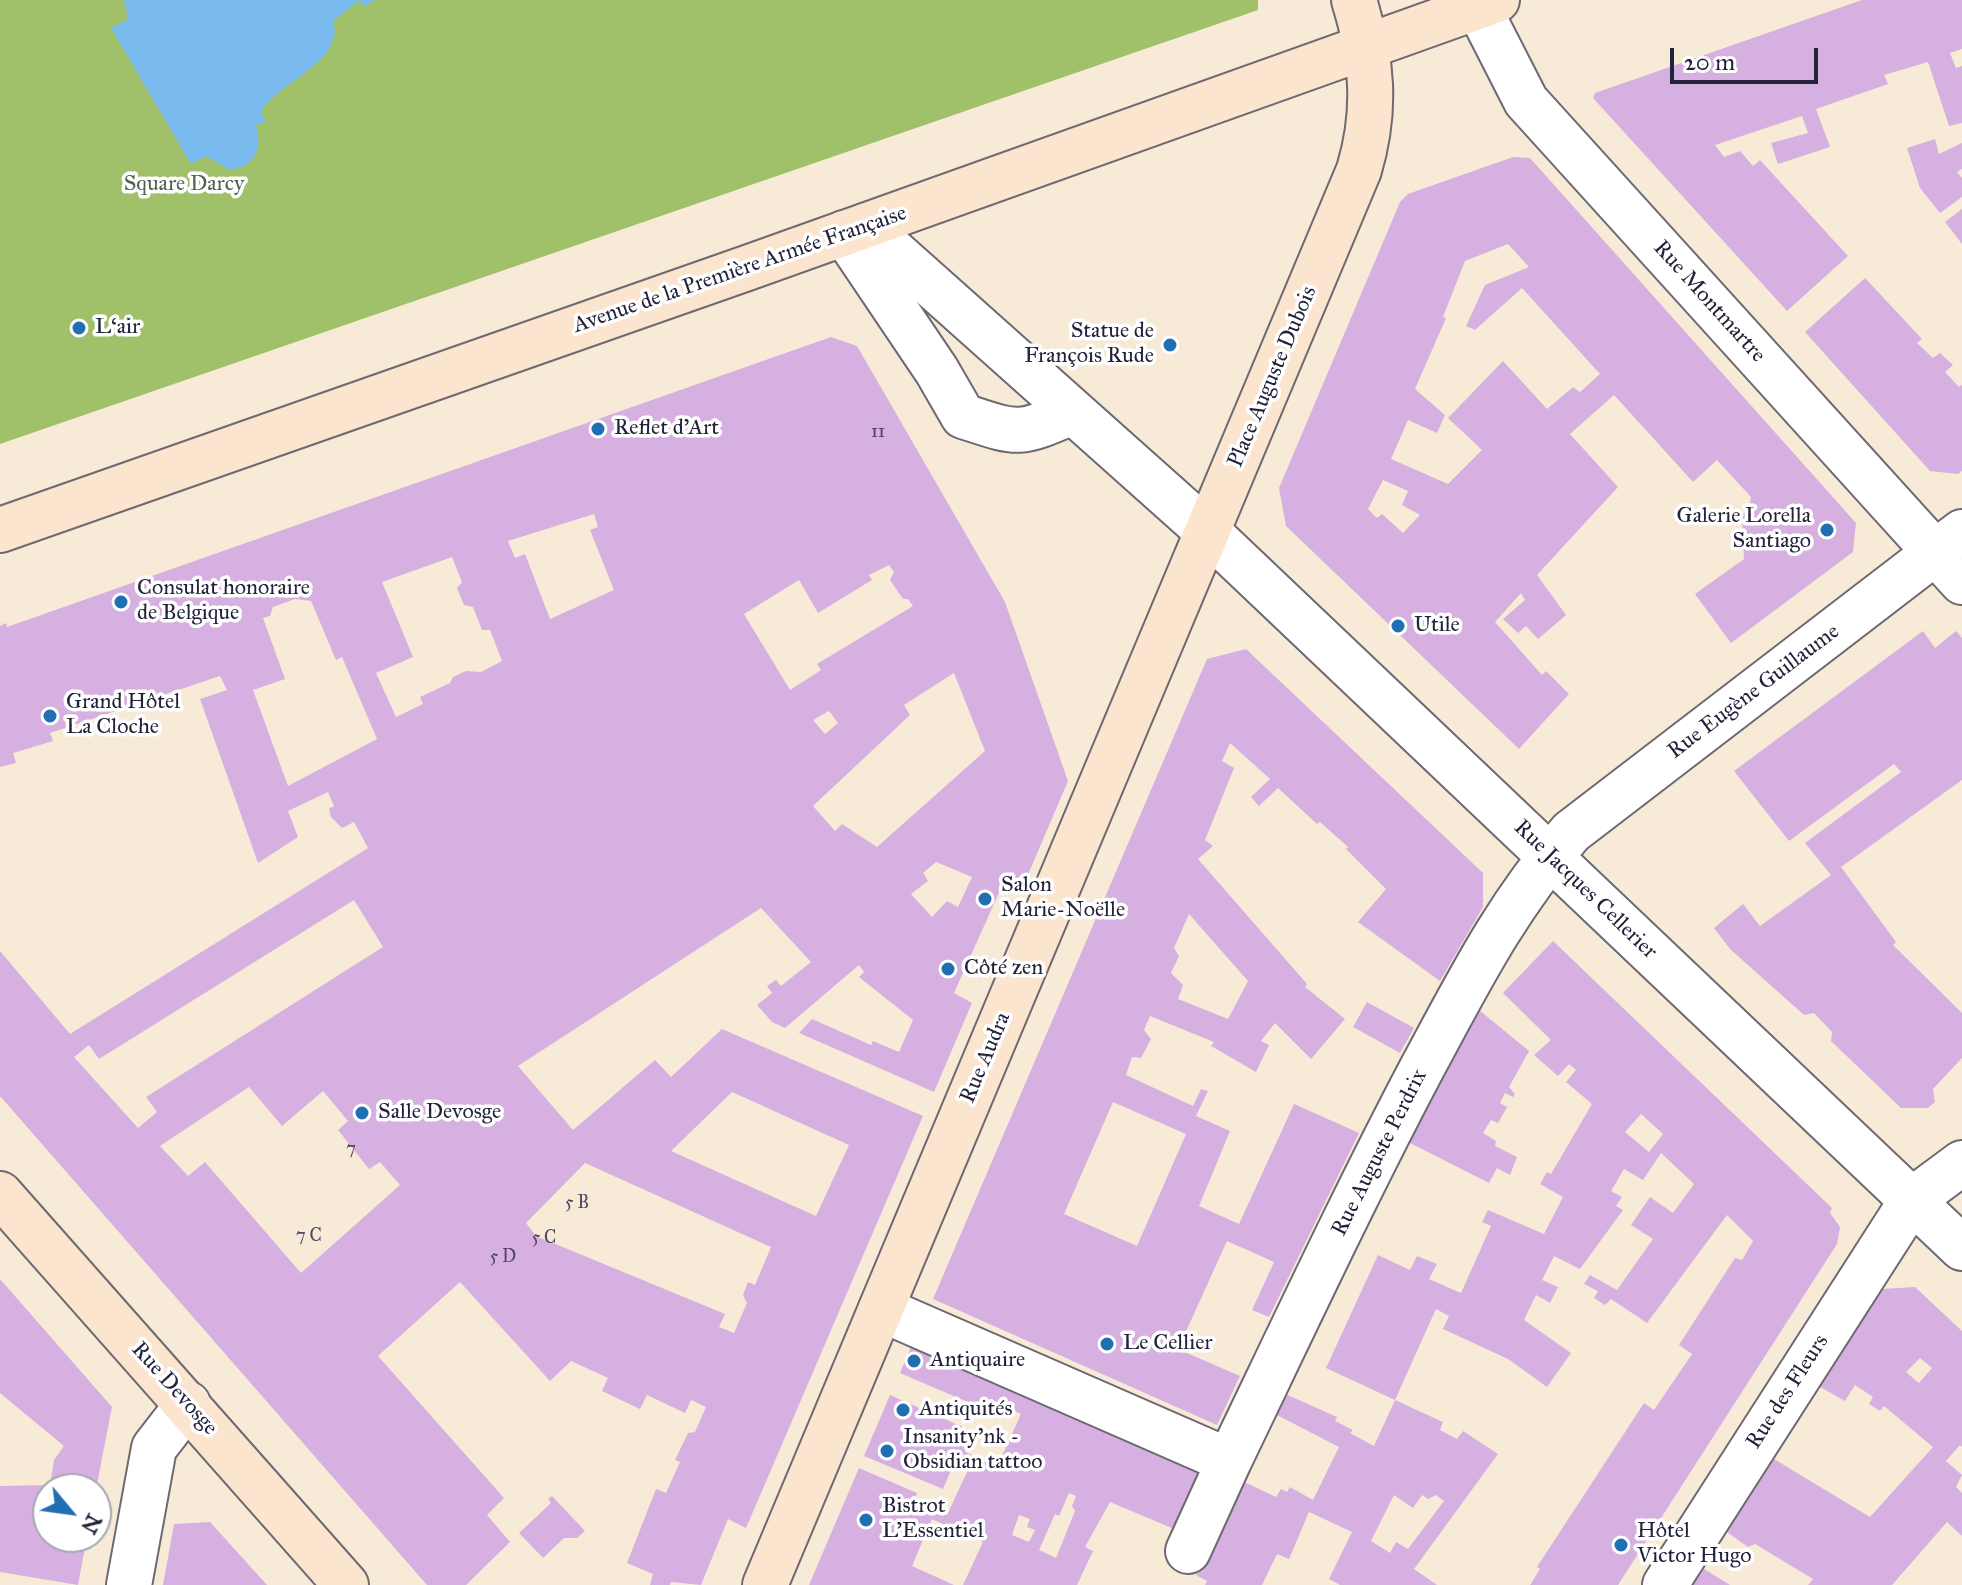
<!DOCTYPE html>
<html>
<head>
<meta charset="utf-8">
<style>
	body { margin:0 }
	#map { position:relative; width:1962px; height:1585px; overflow:hidden; background:#f7ebd7; font-family:"IM FELL Great Primer",serif }
	canvas { display:block }
	.north { position:absolute; left:32px; top:1473px; width:80px; height:80px; box-sizing:border-box; background:#fff; border:2px solid #a7a7b1; border-radius:50%; rotate:119deg; font-size:22px; font-weight:700; line-height:32px; text-align:center; color:#22223b }
	.north::after { content:''; display:block; margin:auto; width:28px; height:36px; background:#1f6fb2; clip-path:polygon(50% 0,100% 100%,50% 72%,0 100%) }
	.scale { position:absolute; left:1670px; top:48px; width:148px; height:36px; box-sizing:border-box; border:4px solid #22223b; border-top:0; padding-left:10px; font-size:24px; line-height:28px; white-space:nowrap; color:#22223b; -webkit-text-stroke:6px #fff; paint-order:stroke }
</style>
</head>
<body>
<div id="map">
<canvas width="1962" height="1585"></canvas>
<div class="north">N</div>
<div class="scale">20 m</div>
</div>
<script>
const c = document.querySelector('canvas').getContext('2d');
c.lineJoin = 'round';
function fillPath(path, color) { c.fillStyle = color; c.fill(path, 'evenodd'); }
function strokePath(path, color, width, dash) { c.strokeStyle = color; c.lineWidth = width; c.lineCap = dash ? 'butt' : 'round'; c.setLineDash(dash || []); c.stroke(path); }
function write(font, color, halo, rows, align = 'center') {
  c.font = font + ' "IM FELL Great Primer",serif'; c.lineWidth = 7; c.setLineDash([]); c.textBaseline = 'middle'; c.strokeStyle = halo; c.fillStyle = color; for (const [text, x, y, turn = 0] of rows) {
    c.save(); c.translate(x, y); c.rotate((+turn || 0) * Math.PI / 180); c.textAlign = isNaN(turn) ? turn : align; if (halo) c.strokeText(text, 0, 0); c.fillText(text, 0, 0); c.restore();
  }
}
fillPath(new Path2D(`
	M 0,0 L 1258,0 L 1258,10 L 0,444 Z`), '#a0c069');
fillPath(new Path2D(`
	M 124,0 L 375,0 L 363,7 L 360,0 L 333,21 C 346,61 279,81 261,112 L 266,121 L 256,126 C 263,149 255,167 229,170 L 207,156 L 191,164 L 111,28 L 128,19 Z`), '#78baed');
fillPath(new Path2D(`
	M 1862,0 L 1962,0 L 1962,49 L 1950,53 L 1956,68 L 1962,66 L 1962,123 L 1949,126 L 1928,62 L 1884,75 L 1888,84 L 1816,109 L 1830,147 L 1778,164 L 1771,143 L 1808,133 L 1802,116 L 1715,145 L 1724,157 L 1740,151 L 1753,166 L 1760,160 L 1848,256 L 1787,311 L 1593,98 L 1595,93 Z
	M 1935,139 L 1939,154 L 1962,143 L 1962,169 L 1957,172 L 1962,178 L 1962,197 L 1940,213 L 1920,188 L 1907,148 Z
	M 1513,157 L 1530,158 L 1856,523 L 1853,552 L 1731,643 L 1695,594 L 1744,559 L 1742,514 L 1748,511 L 1751,497 L 1717,460 L 1693,482 L 1614,395 L 1570,434 L 1618,487 L 1537,575 L 1566,615 L 1538,639 L 1526,626 L 1518,633 L 1503,619 L 1525,600 L 1521,593 L 1495,622 L 1542,675 L 1546,671 L 1569,694 L 1519,749 L 1286,526 L 1279,488 L 1400,202 L 1408,194 ZM 1508,244 L 1529,267 L 1485,285 L 1466,326 L 1475,330 L 1522,288 L 1600,374 L 1580,392 L 1573,387 L 1547,409 L 1503,361 L 1448,418 L 1482,450 L 1448,484 L 1391,459 L 1408,420 L 1437,433 L 1445,415 L 1415,389 L 1446,318 L 1443,317 L 1465,261 ZM 1383,480 L 1408,491 L 1402,505 L 1420,515 L 1403,533 L 1382,514 L 1377,518 L 1368,509 Z
	M 1962,209 L 1962,244 L 1945,222 Z
	M 1865,278 L 1922,339 L 1917,343 L 1933,358 L 1940,353 L 1953,365 L 1945,372 L 1959,387 L 1962,385 L 1962,471 L 1958,474 L 1930,471 L 1805,332 Z
	M 831,337 L 857,346 L 1005,602 L 1068,781 L 1024,884 L 1006,877 L 954,993 L 972,1003 L 934,1092 L 799,1033 L 812,1019 L 871,1045 L 873,1041 L 899,1052 L 913,1020 L 859,977 L 864,972 L 859,965 L 785,1028 L 772,1022 L 757,1005 L 772,993 L 767,986 L 776,980 L 781,986 L 811,962 L 761,908 L 518,1066 L 573,1130 L 655,1060 L 671,1077 L 722,1029 L 923,1116 L 746,1528 L 728,1519 L 701,1585 L 671,1582 L 670,1585 L 650,1585 L 653,1574 L 627,1563 L 656,1489 L 666,1493 L 680,1462 L 675,1460 L 688,1433 L 695,1432 L 706,1407 L 691,1400 L 685,1413 L 647,1395 L 640,1409 L 602,1391 L 608,1378 L 571,1361 L 550,1381 L 460,1282 L 378,1356 L 504,1498 L 487,1515 L 510,1542 L 466,1585 L 427,1585 L 0,1096 L 0,951 L 70,1034 L 368,848 L 354,822 L 342,828 L 331,817 L 329,809 L 334,806 L 328,792 L 288,811 L 298,837 L 258,863 L 200,699 L 227,690 L 220,676 L 50,733 L 53,741 L 13,753 L 16,763 L 0,767 L 0,626 L 6,623 L 7,627 ZM 594,514 L 598,527 L 590,530 L 614,590 L 550,619 L 525,554 L 515,558 L 508,541 ZM 452,557 L 462,582 L 457,588 L 464,605 L 473,607 L 482,630 L 490,630 L 502,661 L 481,672 L 466,671 L 453,677 L 450,683 L 420,697 L 423,704 L 396,717 L 376,673 L 413,657 L 382,582 ZM 889,565 L 894,572 L 890,580 L 903,599 L 908,599 L 913,606 L 817,664 L 821,670 L 790,690 L 744,614 L 799,580 L 818,613 L 872,580 L 869,575 ZM 295,599 L 311,601 L 336,660 L 342,657 L 377,739 L 288,786 L 253,690 L 285,679 L 263,618 L 270,616 L 273,607 ZM 954,673 L 985,751 L 877,847 L 842,824 L 835,831 L 813,806 L 910,715 L 904,705 ZM 829,711 L 838,723 L 825,734 L 813,720 ZM 936,862 L 972,877 L 958,907 L 947,901 L 932,917 L 911,894 L 928,881 L 923,873 ZM 354,900 L 383,947 L 146,1097 L 157,1112 L 138,1128 L 74,1057 L 89,1045 L 99,1059 ZM 249,1087 L 282,1126 L 323,1091 L 348,1121 L 338,1130 L 369,1169 L 380,1162 L 400,1185 L 301,1273 L 205,1162 L 188,1176 L 160,1146 ZM 732,1092 L 849,1145 L 816,1216 L 671,1151 ZM 585,1163 L 771,1247 L 755,1285 L 748,1282 L 743,1295 L 747,1303 L 734,1333 L 719,1327 L 725,1314 L 536,1236 L 526,1223 Z
	M 1923,631 L 1935,648 L 1956,631 L 1962,638 L 1962,780 L 1841,867 L 1896,942 L 1893,945 L 1962,1013 L 1962,1058 L 1933,1089 L 1935,1102 L 1928,1108 L 1901,1108 L 1831,1041 L 1832,1032 L 1814,1013 L 1804,1015 L 1730,949 L 1714,928 L 1743,904 L 1760,926 L 1831,875 L 1805,843 L 1901,772 L 1894,764 L 1789,841 L 1734,771 Z
	M 1246,649 L 1483,873 L 1483,907 L 1440,981 L 1358,922 L 1386,889 L 1346,849 L 1348,847 L 1320,822 L 1317,824 L 1278,788 L 1259,806 L 1251,797 L 1270,779 L 1230,743 L 1222,761 L 1234,768 L 1205,840 L 1213,846 L 1198,859 L 1307,984 L 1305,987 L 1345,1019 L 1311,1059 L 1275,1023 L 1261,1041 L 1269,1045 L 1256,1072 L 1211,1046 L 1214,1042 L 1150,1016 L 1144,1030 L 1151,1039 L 1141,1058 L 1132,1057 L 1126,1075 L 1193,1106 L 1201,1089 L 1208,1091 L 1196,1116 L 1230,1131 L 1199,1206 L 1239,1224 L 1294,1104 L 1359,1133 L 1269,1317 L 1252,1310 L 1274,1262 L 1227,1241 L 1178,1349 L 1240,1376 L 1217,1425 L 933,1299 L 1207,659 ZM 1189,914 L 1248,981 L 1228,1019 L 1178,999 L 1183,985 L 1171,973 L 1179,956 L 1174,948 ZM 1113,1102 L 1186,1134 L 1137,1246 L 1064,1214 Z
	M 1553,941 L 1832,1208 L 1830,1213 L 1840,1227 L 1837,1244 L 1618,1585 L 1530,1585 L 1540,1569 L 1537,1567 L 1644,1403 L 1654,1410 L 1692,1354 L 1679,1345 L 1735,1258 L 1742,1260 L 1753,1241 L 1727,1215 L 1647,1323 L 1611,1299 L 1605,1305 L 1594,1298 L 1598,1291 L 1584,1284 L 1590,1275 L 1617,1290 L 1653,1239 L 1631,1225 L 1650,1197 L 1673,1213 L 1694,1184 L 1661,1153 L 1643,1180 L 1624,1169 L 1611,1191 L 1622,1197 L 1616,1206 L 1623,1210 L 1580,1269 L 1554,1256 L 1542,1280 L 1558,1287 L 1550,1303 L 1536,1295 L 1524,1320 L 1571,1353 L 1547,1387 L 1508,1359 L 1443,1329 L 1449,1316 L 1436,1309 L 1395,1400 L 1326,1368 L 1378,1255 L 1410,1270 L 1417,1256 L 1437,1264 L 1429,1279 L 1461,1293 L 1491,1226 L 1482,1222 L 1488,1210 L 1544,1234 L 1563,1197 L 1540,1184 L 1547,1172 L 1551,1174 L 1592,1104 L 1566,1082 L 1576,1070 L 1569,1064 L 1558,1076 L 1534,1055 L 1551,1040 L 1503,993 ZM 1641,1114 L 1663,1134 L 1649,1152 L 1625,1132 Z
	M 1367,1002 L 1414,1028 L 1400,1053 L 1353,1027 Z
	M 1479,1010 L 1529,1051 L 1509,1087 L 1515,1094 L 1513,1097 L 1505,1093 L 1500,1103 L 1507,1107 L 1498,1123 L 1491,1120 L 1483,1133 L 1496,1141 L 1495,1146 L 1517,1157 L 1510,1175 L 1497,1168 L 1489,1183 L 1406,1141 Z
	M 0,1279 L 112,1407 L 96,1489 L 48,1489 L 48,1537 L 87,1537 L 78,1585 L 0,1572 L 0,1486 L 50,1485 L 54,1460 L 64,1446 L 0,1393 Z
	M 1915,1287 L 1962,1331 L 1962,1447 L 1960,1445 L 1946,1461 L 1962,1475 L 1956,1487 L 1962,1493 L 1962,1536 L 1947,1522 L 1892,1585 L 1808,1585 L 1813,1579 L 1755,1544 L 1748,1547 L 1727,1532 L 1774,1459 L 1870,1517 L 1933,1447 L 1884,1406 L 1880,1411 L 1869,1404 L 1873,1397 L 1855,1385 L 1845,1401 L 1820,1387 L 1882,1289 ZM 1920,1358 L 1932,1368 L 1919,1383 L 1906,1372 Z
	M 911,1347 L 1198,1472 L 1174,1529 L 1110,1502 L 1085,1547 L 1093,1551 L 1077,1585 L 963,1585 L 983,1542 L 932,1519 L 912,1566 L 954,1585 L 809,1585 L 859,1468 L 917,1493 L 915,1501 L 947,1515 L 968,1470 L 954,1463 L 943,1489 L 864,1456 L 890,1395 L 974,1432 L 965,1452 L 997,1467 L 1021,1414 L 982,1397 L 977,1406 L 900,1373 ZM 1069,1493 L 1076,1496 L 1072,1506 L 1075,1511 L 1056,1558 L 1039,1550 L 1055,1514 L 1059,1516 ZM 1019,1515 L 1030,1519 L 1027,1527 L 1035,1530 L 1029,1542 L 1012,1535 Z
	M 1283,1393 L 1337,1417 L 1335,1421 L 1353,1430 L 1350,1433 L 1374,1446 L 1395,1400 L 1443,1422 L 1440,1430 L 1457,1439 L 1463,1431 L 1498,1454 L 1414,1569 L 1437,1585 L 1340,1585 L 1329,1579 L 1352,1532 L 1309,1512 L 1289,1559 L 1277,1554 L 1262,1585 L 1205,1585 L 1207,1581 L 1196,1575 L 1240,1480 L 1276,1497 L 1281,1489 L 1287,1492 L 1290,1487 L 1313,1500 L 1339,1447 L 1273,1413 ZM 1394,1495 L 1413,1508 L 1422,1495 L 1428,1499 L 1436,1495 L 1444,1501 L 1408,1549 L 1396,1542 L 1390,1553 L 1371,1541 Z
	M 552,1496 L 585,1531 L 577,1538 L 564,1538 L 543,1558 L 519,1533 L 551,1503 L 548,1499 Z
	M 210,1522 L 267,1585 L 163,1585 L 174,1524 Z
	M 1704,1569 L 1730,1585 L 1693,1585 Z`), '#d6b0e0');
const street = new Path2D(`
	M 1478,7 L 1526,101 L 1962,582
	M 865,226 L 1208,532 L 1962,1248
	M 844,233 L 937,371 L 963,416 C 1018,434 1017,436 1070,413
	M 881,1309 L 1229,1461 C 1292,1330 1354,1197 1422,1068 C 1469,981 1505,908 1571,832 L 1962,532
	M 1188,1551 L 1229,1461
	M 129,1585 L 154,1448 L 188,1404
	M 1665,1585 L 1912,1200 L 1962,1163`);
const secondary = new Path2D(`
	M 0,530 L 747,268 L 1497,0
	M 0,1194 L 346,1585
	M 765,1585 L 1359,170 C 1377,110 1372,59 1354,0`);
strokePath(street, '#6d6872', 48);
strokePath(secondary, '#6d6872', 48);
strokePath(street, '#fff', 44);
strokePath(secondary, '#fce5cf', 44);
for (const [x, y, r, color] of [
	[79,328,8,"#1f6fb2"],
	[1170,345,8,"#1f6fb2"],
	[598,429,8,"#1f6fb2"],
	[1827,530,8,"#1f6fb2"],
	[121,602,8,"#1f6fb2"],
	[1398,626,8,"#1f6fb2"],
	[50,716,8,"#1f6fb2"],
	[985,899,8,"#1f6fb2"],
	[948,969,8,"#1f6fb2"],
	[362,1113,8,"#1f6fb2"],
	[1107,1344,8,"#1f6fb2"],
	[914,1361,8,"#1f6fb2"],
	[903,1410,8,"#1f6fb2"],
	[887,1451,8,"#1f6fb2"],
	[866,1520,8,"#1f6fb2"],
	[1621,1545,8,"#1f6fb2"]
]) { const dot = new Path2D(); dot.arc(x, y, r, 0, 2 * Math.PI); c.fillStyle = color; c.fill(dot); strokePath(dot, '#fff', 3); }
write('18px', '#4f4664', null, [
	["11",878,433],
	["7",351,1150],
	["5 B",577,1204],
	["7 C",309,1237],
	["5 C",544,1239],
	["5 D",503,1258]
]);
write('22px', '#54614d', '#fff', [
	["Square Darcy",184,185]
]);
write('22px', '#22223b', '#fff', [
	["Avenue de la Première Armée Française",740,270,-19],
	["Rue Montmartre",1709,302,48],
	["Place Auguste Dubois",1273,377,-67],
	["Rue Eugène Guillaume",1754,692,-37],
	["Rue Jacques Cellerier",1585,890,44],
	["Rue Audra",986,1058,-67],
	["Rue Auguste Perdrix",1380,1153,-63],
	["Rue Devosge",174,1389,48],
	["Rue des Fleurs",1788,1392,-57]
]);
write('22px', '#22223b', '#fff', [
	["L‘air",95,328],
	["Statue de",1154,332,"right"],
	["François Rude",1154,357,"right"],
	["Reflet d'Art",614,429],
	["Galerie Lorella",1811,517,"right"],
	["Santiago",1811,542,"right"],
	["Consulat honoraire",137,589],
	["de Belgique",137,614],
	["Utile",1414,626],
	["Grand Hôtel",66,703],
	["La Cloche",66,728],
	["Salon",1001,886],
	["Marie-Noëlle",1001,911],
	["Côté zen",964,969],
	["Salle Devosge",378,1113],
	["Le Cellier",1123,1344],
	["Antiquaire",930,1361],
	["Antiquités",919,1410],
	["Insanity'nk -",903,1438],
	["Obsidian tattoo",903,1463],
	["Bistrot",882,1507],
	["L’Essentiel",882,1532],
	["Hôtel",1637,1532],
	["Victor Hugo",1637,1557]
], 'left');
</script>
</body>
</html>
